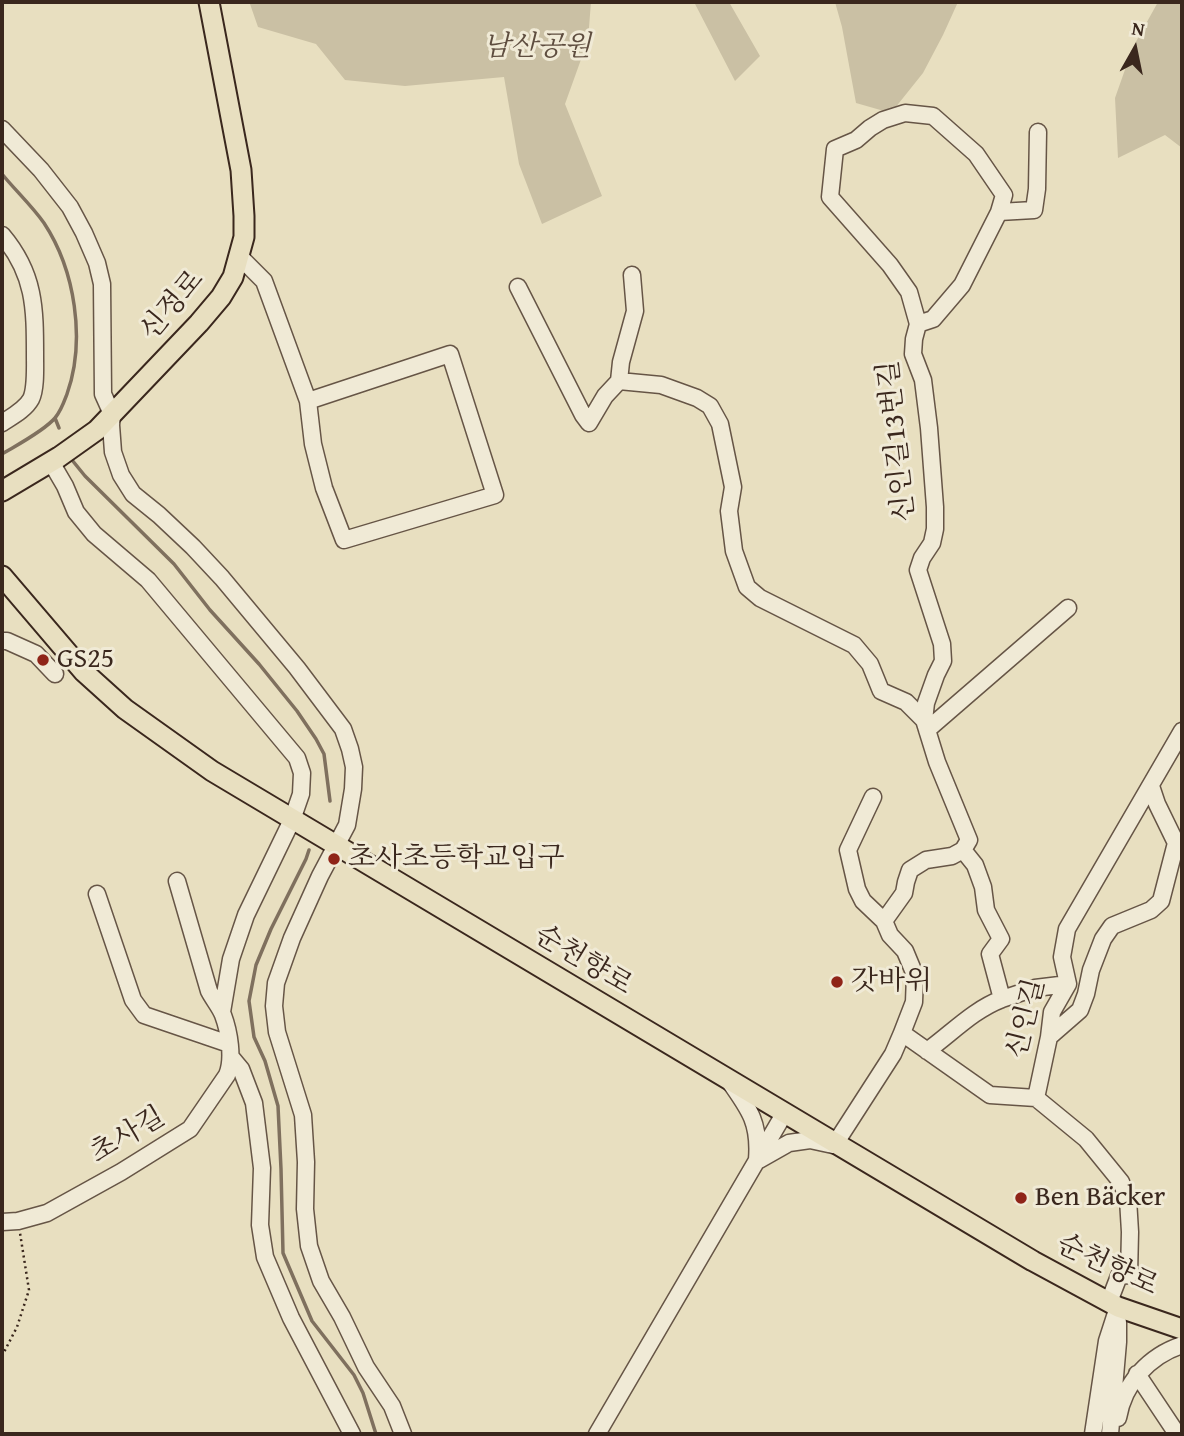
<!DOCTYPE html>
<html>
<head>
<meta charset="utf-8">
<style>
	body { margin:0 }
	#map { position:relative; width:1184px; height:1436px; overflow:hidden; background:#e8dfc0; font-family:"Gentium Book Plus",serif }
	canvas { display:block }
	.frame { position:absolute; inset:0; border:4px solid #3a271d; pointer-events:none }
	.north { position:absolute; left:1100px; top:14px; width:70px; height:70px; -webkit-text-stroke:5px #f0ead6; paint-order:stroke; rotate:9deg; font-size:19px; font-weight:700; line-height:28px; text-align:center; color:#3a271d }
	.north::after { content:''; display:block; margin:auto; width:24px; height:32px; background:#3a271d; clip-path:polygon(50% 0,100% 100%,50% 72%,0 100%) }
</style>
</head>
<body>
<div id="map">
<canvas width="1184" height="1436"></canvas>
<div class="frame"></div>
<div class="north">N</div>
</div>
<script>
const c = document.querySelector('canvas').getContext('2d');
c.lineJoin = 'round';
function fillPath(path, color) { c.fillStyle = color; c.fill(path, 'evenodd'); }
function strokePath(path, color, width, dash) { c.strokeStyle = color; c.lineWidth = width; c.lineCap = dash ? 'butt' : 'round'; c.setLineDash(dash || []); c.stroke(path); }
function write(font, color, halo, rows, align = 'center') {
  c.font = font + ' "Gentium Book Plus","Noto Serif KR",serif'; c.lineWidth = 6; c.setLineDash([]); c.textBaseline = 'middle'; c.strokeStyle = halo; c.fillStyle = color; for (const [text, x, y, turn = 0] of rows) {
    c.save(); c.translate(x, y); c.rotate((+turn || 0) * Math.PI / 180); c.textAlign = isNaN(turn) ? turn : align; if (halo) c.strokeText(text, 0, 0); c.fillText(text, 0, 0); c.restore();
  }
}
fillPath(new Path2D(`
	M 255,2 L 591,2 L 588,40 L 565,104 L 602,196 L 542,224 L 519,164 L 504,77 L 405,86 L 345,80 L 316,44 L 258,27 L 250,4 Z
	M 694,2 L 729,2 L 760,56 L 735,81 Z
	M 835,2 L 958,2 L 943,35 L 923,73 L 891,113 L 856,103 L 842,27 Z
	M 1158,2 L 1182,2 L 1182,148 L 1165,135 L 1118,158 L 1115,98 L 1133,47 Z`), '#cac0a4');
strokePath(new Path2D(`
	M 2,174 C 15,190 32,206 44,223 C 75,270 86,340 67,394 C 64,402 61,411 55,418 C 44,431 17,445 2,454
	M 55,418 L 59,428
	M 72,460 L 85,476 L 174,564 L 210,610 L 259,664 L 297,711 L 316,739 L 324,754 L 330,801
	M 309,850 L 306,859 L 271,929 L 256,965 L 249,1001 L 254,1037 L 265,1061 L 278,1106 L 281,1169 L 283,1253 L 312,1321 L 354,1375 L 363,1393 L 376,1434`), '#7f705e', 3.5);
const minor = new Path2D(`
	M 2,129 L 41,170 L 70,207 L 84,233 L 97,263 L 102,284 L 103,394 L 112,414 L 111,425 L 113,452 L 121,475 L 133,494 L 159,515 L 193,547 L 222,578 L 297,668 L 343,729 L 350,749 L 354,767 L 353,789 L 347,825 L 320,876 L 292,938 L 276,983 L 274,1006 L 277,1032 L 303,1115 L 306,1162 L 305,1209 L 309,1246 L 321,1281 L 342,1317 L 366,1367 L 392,1406 L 403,1434
	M 999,212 L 1034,210 L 1037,189 L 1038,132
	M 2,235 C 35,274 35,308 35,356 C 35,368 36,389 31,399 C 25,410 11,417 2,423
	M 240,257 L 264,281 L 308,401 L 313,444 L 324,488 L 344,540 L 495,495 L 450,354 L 308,401
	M 632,275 L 635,311 L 621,362 L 619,381 L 661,385 L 697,398 L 710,406 L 720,424 L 733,487 L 729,511 L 734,551 L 747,587 L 760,598 L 854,645 L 870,664 L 881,691 L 906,702 L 924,720
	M 518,287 L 583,415 L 589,423 L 605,396 L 619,381
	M 918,324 L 909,292 L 890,265 L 830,197 L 835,149 L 856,140 L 870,128 L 883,120 L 905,113 L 933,116 L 976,154 L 1004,195 L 999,212 L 962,285 L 933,319 L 918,324 L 914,339 L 913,354 L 923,380 L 929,428 L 935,507 L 935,529 L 932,543 L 922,558 L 918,570 L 942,644 L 943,661 L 936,675 L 926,703 L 924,720 L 937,762 L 969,840 L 963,850 L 952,856 L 926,860 L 910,870 L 906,882 L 904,893 L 884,921 L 890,935 L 905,951 L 915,975 L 914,1002 L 902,1033 L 990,1095 L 1036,1098
	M 51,462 L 65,486 L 76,512 L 94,534 L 148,580 L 297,758 L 302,773 L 301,794 L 292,820 L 246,915 L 231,959 L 222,1012
	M 2,641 L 7,641 L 36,654 L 55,674
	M 927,730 L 1068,608
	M 873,797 L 848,850 L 857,889 L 863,901 L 884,921
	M 963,850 L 975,865 L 983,887 L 986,910 L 1001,939 L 990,954 L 1002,999 L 1035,988 L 1068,984
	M 97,894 L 133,1000 L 144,1015 L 229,1044
	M 1049,1037 L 1080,1010 L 1086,994 L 1091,970 L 1103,939 L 1112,926 L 1151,910 L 1161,901 L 1176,843 L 1157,804 L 1151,786
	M 927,1051 C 952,1033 973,1010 1002,999
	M 231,1057 L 241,1069 L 254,1103 L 262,1168 L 260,1225 L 265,1257 L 291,1318 L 352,1434
	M 730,1082 C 750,1110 760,1124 757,1160
	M 835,1144 L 893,1054 L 902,1033
	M 759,1160 L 789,1143 L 810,1140 L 833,1145
	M 2,1222 L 18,1221 L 47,1213 L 121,1172 L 190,1129 L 227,1075 C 234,1059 229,1031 223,1015 C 220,1007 213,999 209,991 L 177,881
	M 1109,1302 L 1119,1276 L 1129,1275 L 1130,1232 L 1128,1199 L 1121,1182 L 1086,1139 L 1036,1098 L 1049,1037 L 1052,1012 L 1068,984 L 1062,957 L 1067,929 L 1182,731
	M 1137,1374 L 1177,1434
	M 1118,1418 C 1124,1383 1149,1356 1182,1345
	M 597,1434 L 784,1114
	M 1093,1434 L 1107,1341 L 1118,1307
	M 1110,1434 L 1118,1342 L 1118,1322`);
const major = new Path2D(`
	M 2,491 L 59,457 L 97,430 L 199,323 L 221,297 L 233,277 L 244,237 L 244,216 L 241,170 L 209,2
	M 2,576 L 84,672 L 125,709 L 212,771 L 1033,1261 L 1118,1307 L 1182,1329`);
strokePath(minor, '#665546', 19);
strokePath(major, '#3a271d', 23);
strokePath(new Path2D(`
	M 2,1356 L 17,1327 L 29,1290 L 20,1233`), '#3a271d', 2.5, [2, 3.5]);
strokePath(minor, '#f0ead6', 16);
strokePath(major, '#e8dfc0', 19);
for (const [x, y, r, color] of [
	[43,660,7,"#8f2418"],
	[334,859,7,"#8f2418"],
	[837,982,7,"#8f2418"],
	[1021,1198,7,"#8f2418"]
]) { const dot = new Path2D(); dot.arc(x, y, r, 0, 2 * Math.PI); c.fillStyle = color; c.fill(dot); strokePath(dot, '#f0ead6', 2.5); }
write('italic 28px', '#5e4d3f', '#f0ead6', [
	["남산공원",537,48]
]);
write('28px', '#3a271d', '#f0ead6', [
	["신정로",173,306,-50],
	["신인길13번길",898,441,-96],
	["순천향로",583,961,31],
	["신인길",1027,1019,-76],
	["초사길",128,1136,-31],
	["순천향로",1107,1266,25]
]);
write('28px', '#3a271d', '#f0ead6', [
	["GS25",57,660],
	["초사초등학교입구",348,859],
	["갓바위",851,982],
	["Ben Bäcker",1035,1198]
], 'left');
</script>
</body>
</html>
